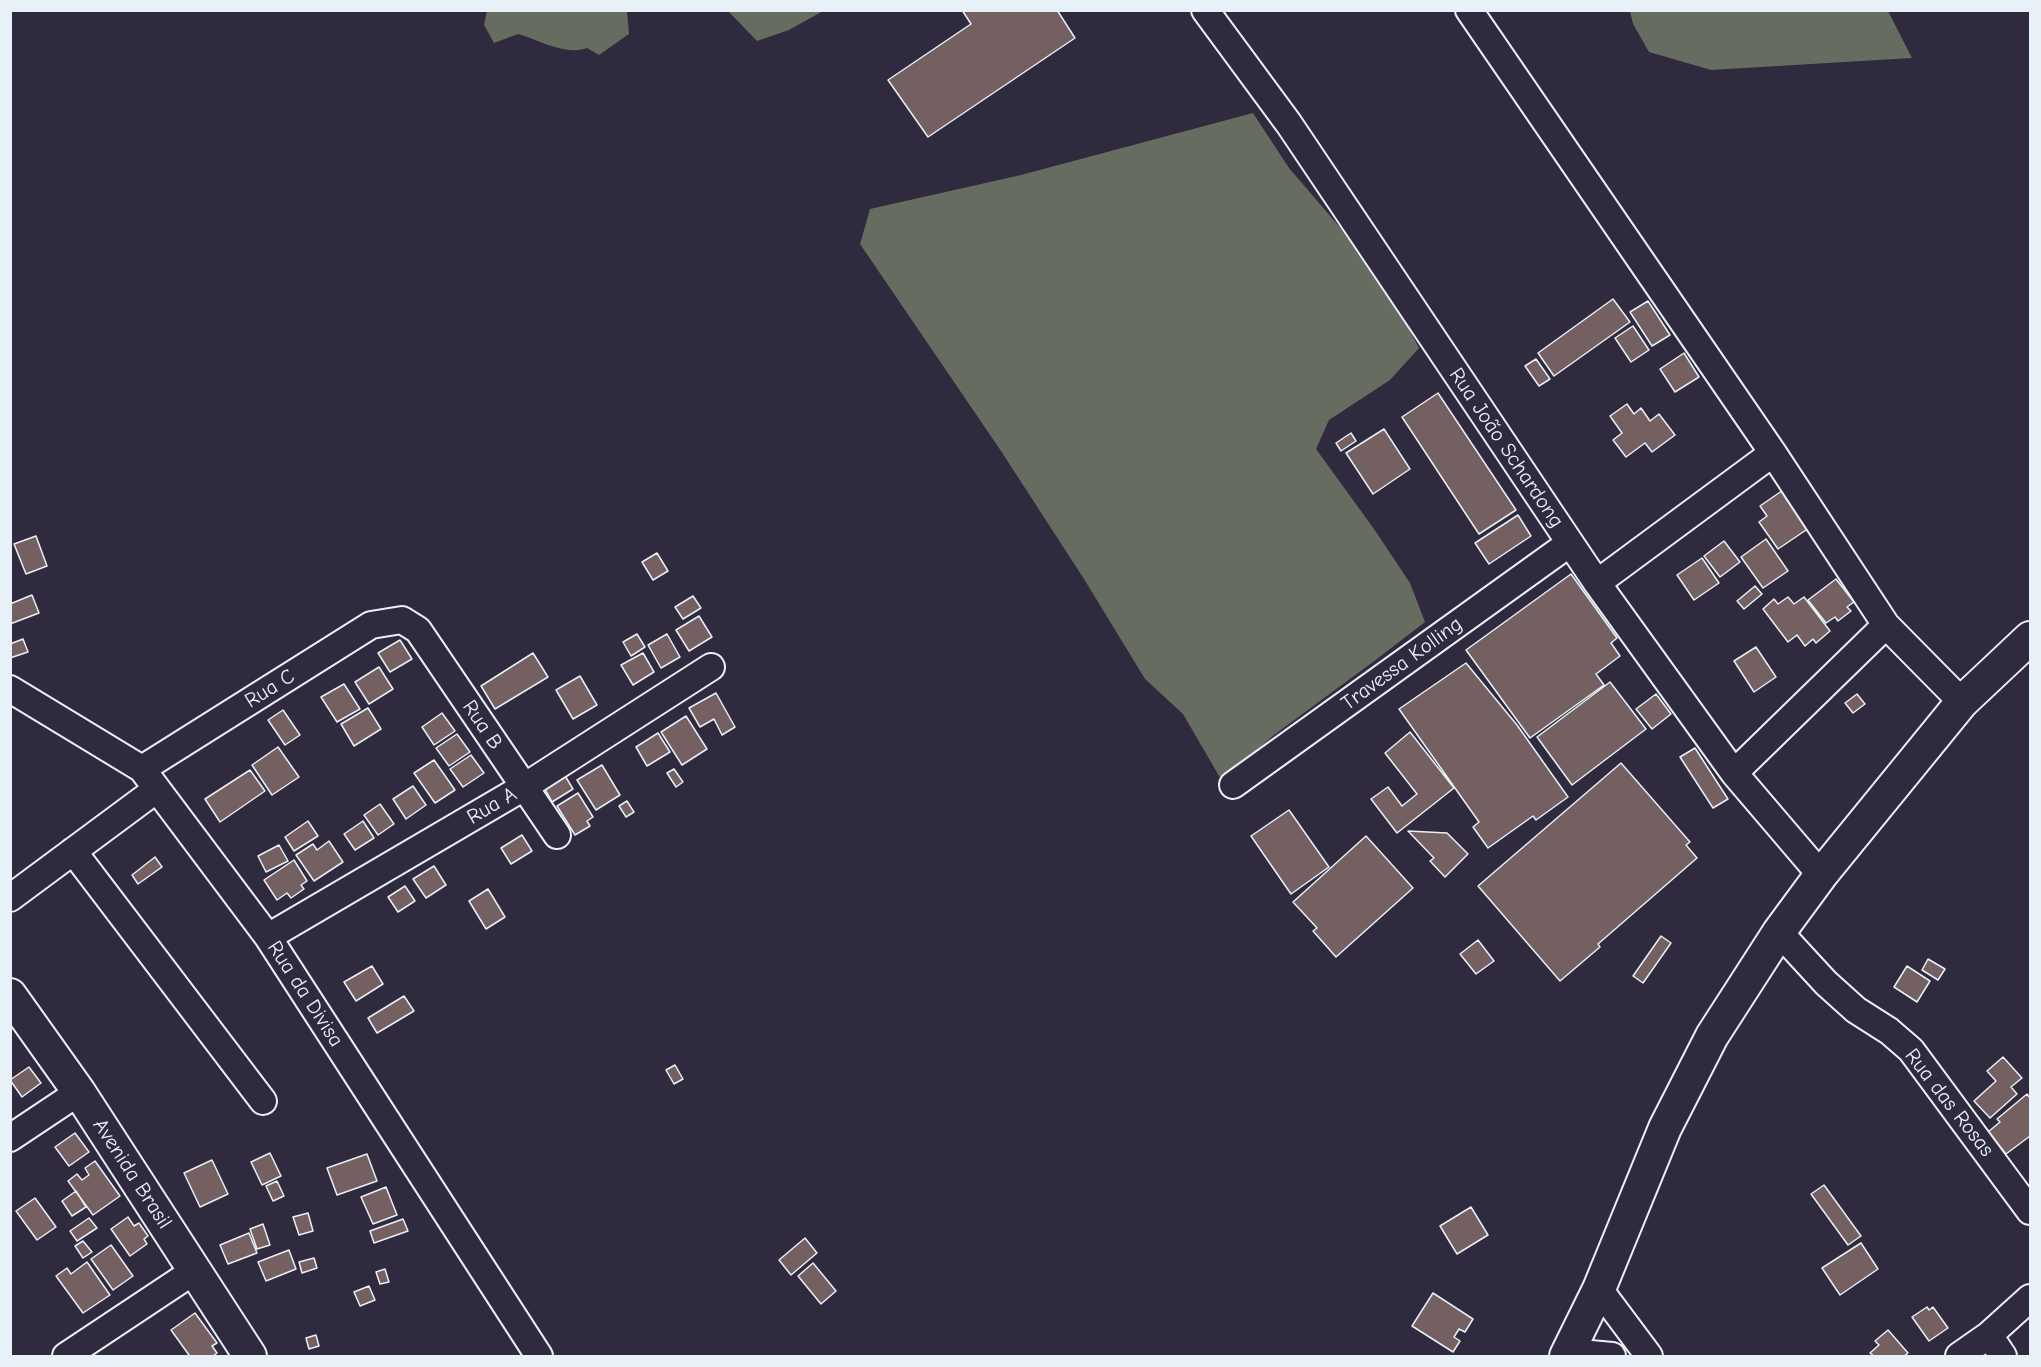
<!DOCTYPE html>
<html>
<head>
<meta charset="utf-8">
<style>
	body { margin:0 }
	#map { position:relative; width:2041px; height:1367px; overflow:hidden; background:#2f2a3d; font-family:"Comic Neue",sans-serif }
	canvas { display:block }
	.frame { position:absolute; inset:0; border:12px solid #e8f1f8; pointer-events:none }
</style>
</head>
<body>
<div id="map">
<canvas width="2041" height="1367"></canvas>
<div class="frame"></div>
</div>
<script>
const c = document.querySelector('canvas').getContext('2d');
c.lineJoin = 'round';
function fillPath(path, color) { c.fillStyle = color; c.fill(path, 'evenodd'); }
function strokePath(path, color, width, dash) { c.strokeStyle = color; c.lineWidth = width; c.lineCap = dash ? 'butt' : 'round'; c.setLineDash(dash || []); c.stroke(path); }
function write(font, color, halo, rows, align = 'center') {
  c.font = font + ' "Comic Neue",sans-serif'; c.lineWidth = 4.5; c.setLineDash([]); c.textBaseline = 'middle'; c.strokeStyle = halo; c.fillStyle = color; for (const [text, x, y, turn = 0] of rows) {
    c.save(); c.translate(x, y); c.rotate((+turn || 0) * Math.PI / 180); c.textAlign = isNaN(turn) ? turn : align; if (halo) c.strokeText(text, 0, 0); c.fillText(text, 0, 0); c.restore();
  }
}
fillPath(new Path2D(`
	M 487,11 L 627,11 L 629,34 L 599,55 L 587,48 C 565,56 539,40 518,34 L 494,43 L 484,25 Z
	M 728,11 L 823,11 L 789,30 L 757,41 Z
	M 1630,11 L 1888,11 L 1912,58 L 1711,70 L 1649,52 L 1633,24 Z
	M 1253,113 L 1289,168 L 1380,274 L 1419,348 L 1390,380 L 1329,420 L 1316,449 L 1374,529 L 1410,583 L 1425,622 L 1377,659 L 1274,735 L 1222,781 L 1183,714 L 1145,679 L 1084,579 L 1001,451 L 860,244 L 870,209 L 1021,175 Z`), '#666c5f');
const building = new Path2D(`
	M 962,10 L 1057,10 L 1075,38 L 928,137 L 888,80 L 971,24 Z
	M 1613,299 L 1630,322 L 1554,376 L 1538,353 Z
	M 1648,301 L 1670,335 L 1652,346 L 1630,312 Z
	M 1633,326 L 1649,350 L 1631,362 L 1615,338 Z
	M 1684,353 L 1699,377 L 1675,392 L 1660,369 Z
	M 1536,359 L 1550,379 L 1539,386 L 1525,366 Z
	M 1438,393 L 1516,510 L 1479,534 L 1402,417 Z
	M 1627,404 L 1634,414 L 1641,408 L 1650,421 L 1659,414 L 1675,435 L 1652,452 L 1645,443 L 1626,457 L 1613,440 L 1622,433 L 1610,416 Z
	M 1384,429 L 1410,469 L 1373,494 L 1346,453 Z
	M 1351,433 L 1356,441 L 1341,451 L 1336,443 Z
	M 1786,488 L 1812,526 L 1778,549 L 1759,522 L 1767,516 L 1760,506 Z
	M 1518,515 L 1531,536 L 1489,564 L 1475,543 Z
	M 36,536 L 47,566 L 26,574 L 14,544 Z
	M 1766,539 L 1788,571 L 1763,588 L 1741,557 Z
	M 1724,541 L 1740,562 L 1720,577 L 1704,556 Z
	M 657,553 L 668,571 L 653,580 L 642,562 Z
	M 1702,558 L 1719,583 L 1694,600 L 1677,575 Z
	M 1571,574 L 1617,638 L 1611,643 L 1620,656 L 1596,674 L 1604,685 L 1530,738 L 1466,650 Z
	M 1836,579 L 1854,602 L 1847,607 L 1851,611 L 1838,621 L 1835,617 L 1826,623 L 1808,600 Z
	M 1755,586 L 1762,594 L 1744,609 L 1737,601 Z
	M 32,595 L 39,613 L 10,624 L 10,604 Z
	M 693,596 L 701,608 L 683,619 L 675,607 Z
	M 1788,597 L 1794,604 L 1804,597 L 1830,631 L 1816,643 L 1813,639 L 1805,646 L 1797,635 L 1788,642 L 1763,609 L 1774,599 L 1778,604 Z
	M 699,616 L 712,637 L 689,651 L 676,630 Z
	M 637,634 L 645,647 L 631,656 L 623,642 Z
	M 667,634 L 680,657 L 661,668 L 648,645 Z
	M 23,639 L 28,652 L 10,658 L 10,644 Z
	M 400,640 L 412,659 L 390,672 L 378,653 Z
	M 1756,647 L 1776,677 L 1754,692 L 1734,661 Z
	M 533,653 L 548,677 L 495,709 L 481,686 Z
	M 643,653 L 654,672 L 633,685 L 621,665 Z
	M 1466,663 L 1517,725 L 1568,797 L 1536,820 L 1533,816 L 1488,848 L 1473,827 L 1479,822 L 1399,709 Z
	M 379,667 L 393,689 L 369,704 L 355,682 Z
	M 580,676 L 597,705 L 573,719 L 556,690 Z
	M 1610,682 L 1646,729 L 1572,785 L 1537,737 Z
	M 344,684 L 360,709 L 337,722 L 321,697 Z
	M 716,693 L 735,727 L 722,735 L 714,719 L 700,727 L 689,708 Z
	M 1656,694 L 1671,714 L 1652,729 L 1636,709 Z
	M 1857,694 L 1865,704 L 1853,713 L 1845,703 Z
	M 368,708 L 381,729 L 354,746 L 341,724 Z
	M 283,710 L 300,735 L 285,745 L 268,720 Z
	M 442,713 L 455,731 L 434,745 L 422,727 Z
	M 686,716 L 707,749 L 682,765 L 661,732 Z
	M 1410,732 L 1454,788 L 1397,833 L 1371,799 L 1388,787 L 1402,806 L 1417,794 L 1385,753 Z
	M 658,733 L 670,752 L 647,766 L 636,747 Z
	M 457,734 L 470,752 L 449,766 L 436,748 Z
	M 278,747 L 299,777 L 272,795 L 252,765 Z
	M 1695,748 L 1728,799 L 1713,808 L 1680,757 Z
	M 471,755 L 484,773 L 463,787 L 450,769 Z
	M 434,760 L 455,790 L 435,803 L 414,773 Z
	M 1621,763 L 1690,842 L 1686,845 L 1697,858 L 1598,944 L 1600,947 L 1560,981 L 1478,886 Z
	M 602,765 L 620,795 L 596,810 L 577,780 Z
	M 674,769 L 683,782 L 676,787 L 667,773 Z
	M 250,770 L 265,791 L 220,822 L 205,799 Z
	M 564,774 L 573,789 L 552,802 L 544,787 Z
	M 413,786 L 426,805 L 406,819 L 393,799 Z
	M 578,793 L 593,817 L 587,821 L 590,826 L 575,835 L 557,806 Z
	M 627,801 L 634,812 L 626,817 L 619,806 Z
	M 380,804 L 394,824 L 378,835 L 364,815 Z
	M 1289,810 L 1329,867 L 1291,894 L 1251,836 Z
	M 308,821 L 318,836 L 294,851 L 285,837 Z
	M 363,821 L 374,838 L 355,850 L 344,834 Z
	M 1408,831 L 1447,833 L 1468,854 L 1445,877 L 1430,861 L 1434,858 Z
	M 522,835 L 532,851 L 511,864 L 501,848 Z
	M 1366,836 L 1413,888 L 1336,957 L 1313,931 L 1317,928 L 1293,902 Z
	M 329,841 L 343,862 L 314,881 L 296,855 L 313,844 L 317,850 Z
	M 279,845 L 288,861 L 266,872 L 258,856 Z
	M 155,857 L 162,867 L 138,884 L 132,875 Z
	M 294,860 L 307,881 L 301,885 L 304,889 L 291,898 L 287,893 L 277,900 L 264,880 Z
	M 434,866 L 446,885 L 426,898 L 413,879 Z
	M 405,886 L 415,901 L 398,912 L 388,897 Z
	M 488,889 L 505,917 L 486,929 L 469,901 Z
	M 1661,936 L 1671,943 L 1643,983 L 1633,976 Z
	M 1478,940 L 1494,961 L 1476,974 L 1460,954 Z
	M 1928,959 L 1945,969 L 1938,980 L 1922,970 Z
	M 372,966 L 383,984 L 356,1001 L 344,982 Z
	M 1907,966 L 1930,981 L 1917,1002 L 1894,987 Z
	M 404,996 L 414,1011 L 377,1033 L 368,1018 Z
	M 2003,1057 L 2022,1078 L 2011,1087 L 2017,1094 L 1990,1118 L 1974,1101 L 1996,1081 L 1987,1071 Z
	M 675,1065 L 683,1079 L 674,1084 L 666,1070 Z
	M 29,1067 L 41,1083 L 22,1097 L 10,1080 Z
	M 2027,1094 L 2030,1098 L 2030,1136 L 2006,1154 L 1988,1132 L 2000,1122 L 1997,1119 Z
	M 75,1133 L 89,1152 L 69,1166 L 55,1147 Z
	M 270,1153 L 281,1176 L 262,1185 L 251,1162 Z
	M 367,1154 L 377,1181 L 337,1195 L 327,1168 Z
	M 212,1160 L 228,1194 L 200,1207 L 184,1173 Z
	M 95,1161 L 120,1196 L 93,1215 L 68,1181 L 77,1174 L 82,1180 L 89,1175 L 85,1168 Z
	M 277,1181 L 284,1196 L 273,1201 L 266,1186 Z
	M 1824,1185 L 1861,1236 L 1848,1245 L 1811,1194 Z
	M 386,1187 L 397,1215 L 373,1224 L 361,1197 Z
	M 76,1191 L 86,1207 L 72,1216 L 62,1201 Z
	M 35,1198 L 56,1227 L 37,1240 L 16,1211 Z
	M 1471,1207 L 1488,1235 L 1457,1254 L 1440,1226 Z
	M 308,1213 L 313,1231 L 299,1235 L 293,1217 Z
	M 128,1217 L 134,1226 L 139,1223 L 148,1236 L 144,1239 L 147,1244 L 130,1256 L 111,1229 Z
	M 89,1218 L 97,1228 L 77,1241 L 70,1231 Z
	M 403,1219 L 408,1231 L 374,1243 L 370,1231 Z
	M 263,1224 L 270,1245 L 257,1249 L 250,1229 Z
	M 249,1233 L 257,1253 L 228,1264 L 220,1245 Z
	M 805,1238 L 817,1253 L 791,1275 L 779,1260 Z
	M 83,1241 L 92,1252 L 83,1258 L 75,1246 Z
	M 1861,1243 L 1878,1269 L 1840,1295 L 1822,1268 Z
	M 111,1245 L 133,1276 L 113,1290 L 91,1259 Z
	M 289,1250 L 296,1269 L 266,1281 L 258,1262 Z
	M 314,1258 L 317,1268 L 302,1273 L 299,1262 Z
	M 87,1262 L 110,1295 L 83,1313 L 56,1276 L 67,1268 L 71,1274 Z
	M 813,1263 L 836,1291 L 821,1304 L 798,1276 Z
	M 385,1269 L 389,1282 L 380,1284 L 376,1272 Z
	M 369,1286 L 375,1300 L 360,1306 L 354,1292 Z
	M 1433,1293 L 1473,1319 L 1465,1332 L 1459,1329 L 1454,1337 L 1460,1341 L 1453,1352 L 1412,1326 Z
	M 1927,1307 L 1929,1310 L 1933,1307 L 1948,1328 L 1929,1341 L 1912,1317 Z
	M 195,1313 L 217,1343 L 212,1346 L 217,1353 L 213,1356 L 187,1356 L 189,1355 L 171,1330 Z
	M 1888,1330 L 1908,1353 L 1904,1356 L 1874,1356 L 1870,1353 L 1879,1345 L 1875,1341 Z
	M 316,1335 L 319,1346 L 309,1349 L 306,1338 Z`);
fillPath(building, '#746061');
strokePath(building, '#e8f1f8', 1.5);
const minor = new Path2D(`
	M 1205,10 L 1289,124 L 1597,583 L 1734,773 L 1821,875
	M 1469,10 L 1773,453 L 1886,625 L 1962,702
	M 1597,583 L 1773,453
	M 10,689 L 142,769 L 268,937 L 539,1356
	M 142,769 L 371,625 L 402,620 L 418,630 L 557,835
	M 1734,773 L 1886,625
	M 1233,785 L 1570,543
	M 73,851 L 263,1101
	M 10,898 L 157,789
	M 1779,932 L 1826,983 L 1856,1010 L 1889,1031 L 1911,1050 L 2030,1211
	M 268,937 L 524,787 L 711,667
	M 10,1138 L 79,1092
	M 1599,1289 L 1649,1356
	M 1989,1335 L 2003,1356
	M 1569,1352 L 1612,1356
	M 66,1356 L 194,1271
	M 1959,1356 L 1989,1335 L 2030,1298`);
const major = new Path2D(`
	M 10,995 L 79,1092 L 250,1356
	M 1566,1356 L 1599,1289 L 1665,1128 L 1712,1036 L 1779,932 L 1821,875 L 1962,702 L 2030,638`);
strokePath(minor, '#e8f1f8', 30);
strokePath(major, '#e8f1f8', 36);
strokePath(minor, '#2f2a3d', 26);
strokePath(major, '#2f2a3d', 32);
write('21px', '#e8f1f8', '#2f2a3d', [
	["Rua João Schardong",1506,448,56],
	["Travessa Kolling",1402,664,-36],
	["Rua C",270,689,-32],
	["Rua B",482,725,56],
	["Rua A",492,806,-30],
	["Rua da Divisa",305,994,57],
	["Rua das Rosas",1949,1103,52],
	["Avenida Brasil",132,1174,57]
]);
</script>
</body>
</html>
